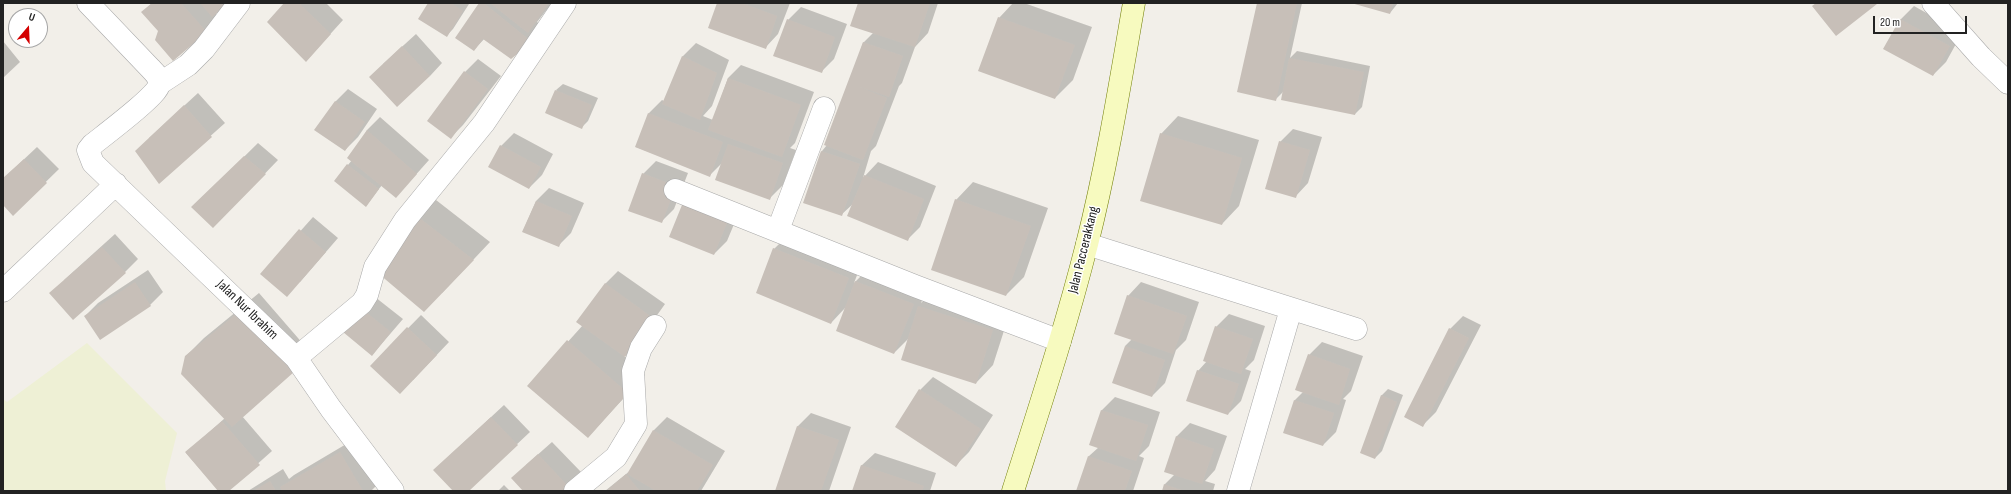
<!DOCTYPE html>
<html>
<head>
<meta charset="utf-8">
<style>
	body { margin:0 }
	#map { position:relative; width:2011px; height:494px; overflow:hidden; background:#f2efe9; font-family:"Sofia Sans Condensed",sans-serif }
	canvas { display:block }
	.frame { position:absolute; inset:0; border:4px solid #222; pointer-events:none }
	.north { position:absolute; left:8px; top:8px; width:40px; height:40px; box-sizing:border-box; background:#fff; border:1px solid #a7a7a7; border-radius:50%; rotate:19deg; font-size:11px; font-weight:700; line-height:16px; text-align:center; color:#222 }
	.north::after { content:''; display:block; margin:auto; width:14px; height:18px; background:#d40000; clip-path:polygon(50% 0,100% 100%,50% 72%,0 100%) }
	.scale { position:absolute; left:1873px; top:16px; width:94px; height:18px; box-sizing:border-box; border:2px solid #222; border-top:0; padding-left:5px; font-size:12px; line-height:14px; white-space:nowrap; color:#222; -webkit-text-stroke:3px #fff; paint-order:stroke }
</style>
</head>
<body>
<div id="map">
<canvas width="2011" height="494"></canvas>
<div class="frame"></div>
<div class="north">U</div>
<div class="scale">20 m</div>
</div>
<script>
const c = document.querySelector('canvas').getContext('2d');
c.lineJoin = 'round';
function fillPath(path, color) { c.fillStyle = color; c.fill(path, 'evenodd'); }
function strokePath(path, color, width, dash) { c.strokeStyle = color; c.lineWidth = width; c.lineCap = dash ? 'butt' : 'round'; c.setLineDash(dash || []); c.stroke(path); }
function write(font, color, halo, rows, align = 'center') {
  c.font = font + ' "Sofia Sans Condensed",sans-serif'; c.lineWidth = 3; c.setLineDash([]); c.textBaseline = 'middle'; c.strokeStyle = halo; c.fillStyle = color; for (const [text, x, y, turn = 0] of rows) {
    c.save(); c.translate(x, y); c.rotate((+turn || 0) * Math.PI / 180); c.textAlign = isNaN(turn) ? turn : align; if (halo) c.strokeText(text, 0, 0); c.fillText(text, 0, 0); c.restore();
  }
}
fillPath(new Path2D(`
	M 87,343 L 177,433 L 165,481 L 166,491 L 3,491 L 3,399 L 7,402 Z`), '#eef0d5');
fillPath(new Path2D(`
	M 152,3 L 228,3 L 215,13 L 219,18 L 206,31 L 159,31 L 143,12 Z
	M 286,3 L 326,3 L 343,20 L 306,61 Z
	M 429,3 L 468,3 L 469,4 L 453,29 L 446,36 Z
	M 480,3 L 552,3 L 537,22 L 545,28 L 532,41 L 485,38 L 474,50 Z
	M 718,3 L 790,3 L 778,34 L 765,48 Z
	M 859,3 L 938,3 L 928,33 L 915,47 L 902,83 L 899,86 L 876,146 L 871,151 L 863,178 L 878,162 L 936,186 L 920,227 L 907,240 L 854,203 L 841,215 L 804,202 L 822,151 L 827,145 L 863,43 L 874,32 Z
	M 1013,3 L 1024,3 L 1092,27 L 1073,80 L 1055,98 L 999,18 Z
	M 1258,3 L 1302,3 L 1290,58 L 1297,51 L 1370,66 L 1362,107 L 1355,114 L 1283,92 L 1275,100 Z
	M 1353,3 L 1398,3 L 1390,13 Z
	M 1914,6 L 1962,33 L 1946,62 L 1933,75 L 1885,49 L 1901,19 Z
	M 801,7 L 847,24 L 834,59 L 821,72 L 788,20 Z
	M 416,34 L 442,63 L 430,76 L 383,64 Z
	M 3,41 L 20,62 L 3,78 Z
	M 696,43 L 729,60 L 712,106 L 703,116 L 713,120 L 728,78 L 741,65 L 814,92 L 795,143 L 790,148 L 796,150 L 783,185 L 770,198 L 722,163 L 710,175 L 636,147 L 649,113 L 662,100 L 664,101 L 683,56 Z
	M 478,59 L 501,76 L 463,125 L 450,138 L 465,72 Z
	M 563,84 L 598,98 L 588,121 L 581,128 L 556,90 Z
	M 348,89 L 377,109 L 358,137 L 345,150 L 335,102 Z
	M 198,93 L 225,123 L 159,182 L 149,138 Z
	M 1178,116 L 1259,140 L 1239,206 L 1222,224 L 1161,134 Z
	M 380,117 L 429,160 L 396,197 L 382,185 L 366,206 L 335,181 L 352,160 L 367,130 Z
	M 1293,129 L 1322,137 L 1308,183 L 1295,197 L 1280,142 Z
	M 514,133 L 553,154 L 542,175 L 529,188 L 501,146 Z
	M 258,143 L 278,160 L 226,214 L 193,207 Z
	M 37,147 L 59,169 L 13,214 L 3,204 L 3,179 Z
	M 656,161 L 688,173 L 674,209 L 661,222 L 643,174 Z
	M 973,182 L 1048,208 L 1024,277 L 1006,295 L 956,200 Z
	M 549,188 L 584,203 L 571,233 L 558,246 L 523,231 L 536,201 Z
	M 698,188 L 742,205 L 727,241 L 714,254 Z
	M 436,200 L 490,242 L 442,293 L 418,217 Z
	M 313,217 L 338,238 L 300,282 L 262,274 Z
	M 115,234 L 138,259 L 125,272 L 64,280 Z
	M 787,236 L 861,265 L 854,283 L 869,268 L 926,291 L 921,303 L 936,289 L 1010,312 L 993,365 L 976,383 L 908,339 L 894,353 L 846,307 L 831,323 L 774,249 Z
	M 148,270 L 163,292 L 150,305 L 85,316 L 98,303 Z
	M 618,271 L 665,304 L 638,342 L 624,356 L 645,375 L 588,437 L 529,385 L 583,325 L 605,284 Z
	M 1141,282 L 1199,302 L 1186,340 L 1176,350 L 1165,383 L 1152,396 L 1125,346 L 1132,339 L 1128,296 Z
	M 259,293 L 311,353 L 242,416 L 272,451 L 227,491 L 219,491 L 186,453 L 225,418 L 186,356 L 204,338 Z
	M 375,297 L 403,319 L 372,355 L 362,310 Z
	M 1229,314 L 1265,326 L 1254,360 L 1245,369 L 1251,371 L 1241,401 L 1228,414 L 1198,371 L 1207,361 L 1216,327 Z
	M 421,315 L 449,342 L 413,380 L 371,366 Z
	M 1463,316 L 1481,325 L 1436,412 L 1423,425 L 1450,329 Z
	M 1322,342 L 1363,356 L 1351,391 L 1343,399 L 1346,400 L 1336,432 L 1323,445 L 1284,432 L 1295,400 L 1303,392 L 1309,355 Z
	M 933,377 L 993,415 L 969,452 L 956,465 L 920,390 Z
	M 1388,389 L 1403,395 L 1382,451 L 1375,458 L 1381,396 Z
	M 1115,397 L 1160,412 L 1149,446 L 1139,456 L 1144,458 L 1133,491 L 1077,491 L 1089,456 L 1099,447 L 1091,444 L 1102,410 Z
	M 504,405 L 530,432 L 467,491 L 455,491 L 448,457 Z
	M 811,413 L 851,427 L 829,491 L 776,491 L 798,426 Z
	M 667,417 L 725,451 L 701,491 L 605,491 L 631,470 L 654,430 Z
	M 1190,423 L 1227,436 L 1215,470 L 1205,481 L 1215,484 L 1213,491 L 1163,491 L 1165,484 L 1175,474 L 1177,436 Z
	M 353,440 L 379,483 L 371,491 L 248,491 L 283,469 L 289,479 L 294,475 Z
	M 552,442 L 581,472 L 561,491 L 525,491 L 526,465 Z
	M 875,453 L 936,473 L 930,491 L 853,491 L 861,466 Z
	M 504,485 L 510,491 L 498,491 Z`), '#0003');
fillPath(new Path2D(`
	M 152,3 L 181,3 L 207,32 L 173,61 L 155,40 L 158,31 L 141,12 Z
	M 200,3 L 230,3 L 212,17 Z
	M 284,3 L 299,3 L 331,34 L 306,62 L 267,22 Z
	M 428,3 L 451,3 L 463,11 L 447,37 L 418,19 Z
	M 479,3 L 484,3 L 532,42 L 511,59 L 483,39 L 474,51 L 455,38 Z
	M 490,3 L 549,3 L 528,33 Z
	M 717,3 L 742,3 L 777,16 L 766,49 L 708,28 Z
	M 858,3 L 930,3 L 915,47 L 850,26 Z
	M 1257,3 L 1297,3 L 1276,101 L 1237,92 Z
	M 1351,3 L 1393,3 L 1390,14 Z
	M 1816,3 L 1876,3 L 1877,4 L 1836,36 L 1812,6 Z
	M 998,17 L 1075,45 L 1055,99 L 978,71 Z
	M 787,19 L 835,37 L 822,73 L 773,56 Z
	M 1900,19 L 1950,46 L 1933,76 L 1883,49 Z
	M 863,42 L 903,56 L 889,97 L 860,87 L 887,98 L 863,160 L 824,145 Z
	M 402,46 L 430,76 L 397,107 L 369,77 Z
	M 682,56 L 717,73 L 700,120 L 662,104 Z
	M 1289,58 L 1364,72 L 1355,115 L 1281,100 Z
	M 464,71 L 488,89 L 451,139 L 427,121 Z
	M 728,78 L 801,105 L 782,157 L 708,130 Z
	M 555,90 L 592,105 L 582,129 L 545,113 Z
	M 335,101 L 365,122 L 345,151 L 314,130 Z
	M 184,105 L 212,137 L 159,184 L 135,151 Z
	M 648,113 L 723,142 L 710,177 L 635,147 Z
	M 367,130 L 417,174 L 396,198 L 347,158 Z
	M 1160,133 L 1242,158 L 1222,225 L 1140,201 Z
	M 1279,141 L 1310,150 L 1296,198 L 1265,189 Z
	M 728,144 L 783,163 L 770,200 L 715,180 Z
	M 500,145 L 541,167 L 529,189 L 488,167 Z
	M 821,151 L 860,164 L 842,216 L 803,203 Z
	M 244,156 L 266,174 L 213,228 L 191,207 Z
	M 24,159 L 47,183 L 13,216 L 3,205 L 3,178 Z
	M 347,164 L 379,189 L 366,207 L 334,181 Z
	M 642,173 L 676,186 L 662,223 L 628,211 Z
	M 864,175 L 924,199 L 908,241 L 847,216 Z
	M 955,199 L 1031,226 L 1006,296 L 931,270 Z
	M 684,200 L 729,218 L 714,255 L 669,237 Z
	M 536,201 L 572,216 L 559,247 L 522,232 Z
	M 417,216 L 474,260 L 424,312 L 379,274 Z
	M 299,229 L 326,252 L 287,297 L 260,274 Z
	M 102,247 L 126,273 L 73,320 L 49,293 Z
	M 773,248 L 849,278 L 831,324 L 756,293 Z
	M 855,281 L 914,304 L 894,354 L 836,331 Z
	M 135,282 L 151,306 L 100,340 L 84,316 Z
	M 605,283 L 653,318 L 625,357 L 576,322 Z
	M 1127,295 L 1187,316 L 1173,354 L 1114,334 Z
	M 918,306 L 993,330 L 976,384 L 901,360 Z
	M 362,309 L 391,332 L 372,356 L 343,332 Z
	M 241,310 L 294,372 L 232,427 L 181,374 L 185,356 Z
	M 1215,326 L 1253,339 L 1241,374 L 1203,361 Z
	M 407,327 L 437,355 L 400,394 L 370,366 Z
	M 1449,328 L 1469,338 L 1423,427 L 1404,417 Z
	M 567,340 L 628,393 L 588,438 L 527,386 Z
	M 1125,346 L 1165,360 L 1152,397 L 1112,383 Z
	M 1308,354 L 1350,369 L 1339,405 L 1295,390 Z
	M 1197,370 L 1239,384 L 1228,415 L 1186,401 Z
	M 919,389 L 981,429 L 956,467 L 895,427 Z
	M 1381,395 L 1397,402 L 1375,459 L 1360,453 Z
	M 1294,400 L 1334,413 L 1323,446 L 1283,433 Z
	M 1101,410 L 1148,425 L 1136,461 L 1089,445 Z
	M 491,417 L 518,445 L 469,491 L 453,491 L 433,470 Z
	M 222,421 L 260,465 L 229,491 L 218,491 L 185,452 Z
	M 797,426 L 839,440 L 821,491 L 775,491 Z
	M 653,430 L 713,465 L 697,491 L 656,491 L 627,474 Z
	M 1176,436 L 1214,449 L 1202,484 L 1164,472 Z
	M 340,452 L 363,491 L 282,491 L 280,487 Z
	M 538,454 L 568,486 L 563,491 L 523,491 L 511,478 Z
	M 1088,456 L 1132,471 L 1125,491 L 1076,491 Z
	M 861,465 L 924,486 L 922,491 L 852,491 Z
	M 626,474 L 640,491 L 606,491 Z
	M 270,481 L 276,491 L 253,491 Z
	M 1164,484 L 1184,491 L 1162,491 Z`), '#c7bfb8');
const minor = new Path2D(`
	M 88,3 L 151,69 C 155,73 160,78 159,85 C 158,95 103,136 92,145 L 88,150 L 93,163 L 296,358 L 331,409 L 393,491
	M 1933,3 L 1981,57 L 2008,83
	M 159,84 L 188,65 L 204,49 L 239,3
	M 675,190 L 915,286 L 1060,341
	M 778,230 L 824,108
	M 1087,244 L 1356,329
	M 3,291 L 116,184
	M 296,358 L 362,303 L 367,295 L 375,267 L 405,220 L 484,123 L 565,3
	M 575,491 L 616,457 L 636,424 L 633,371 L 641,348 L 655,326
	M 1238,491 L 1291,309`);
const secondary = new Path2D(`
	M 1013,491 C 1039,409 1066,327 1087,244 C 1107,165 1120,84 1134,3`);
strokePath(minor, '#a9a9a9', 23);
strokePath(secondary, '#707d05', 23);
strokePath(minor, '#fff', 22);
strokePath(secondary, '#f7fabf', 22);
write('14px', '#222', '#fff', [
	["Jalan Paccerakkang",1084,250,-76],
	["Jalan Nur Ibrahim",247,310,44]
]);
</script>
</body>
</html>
